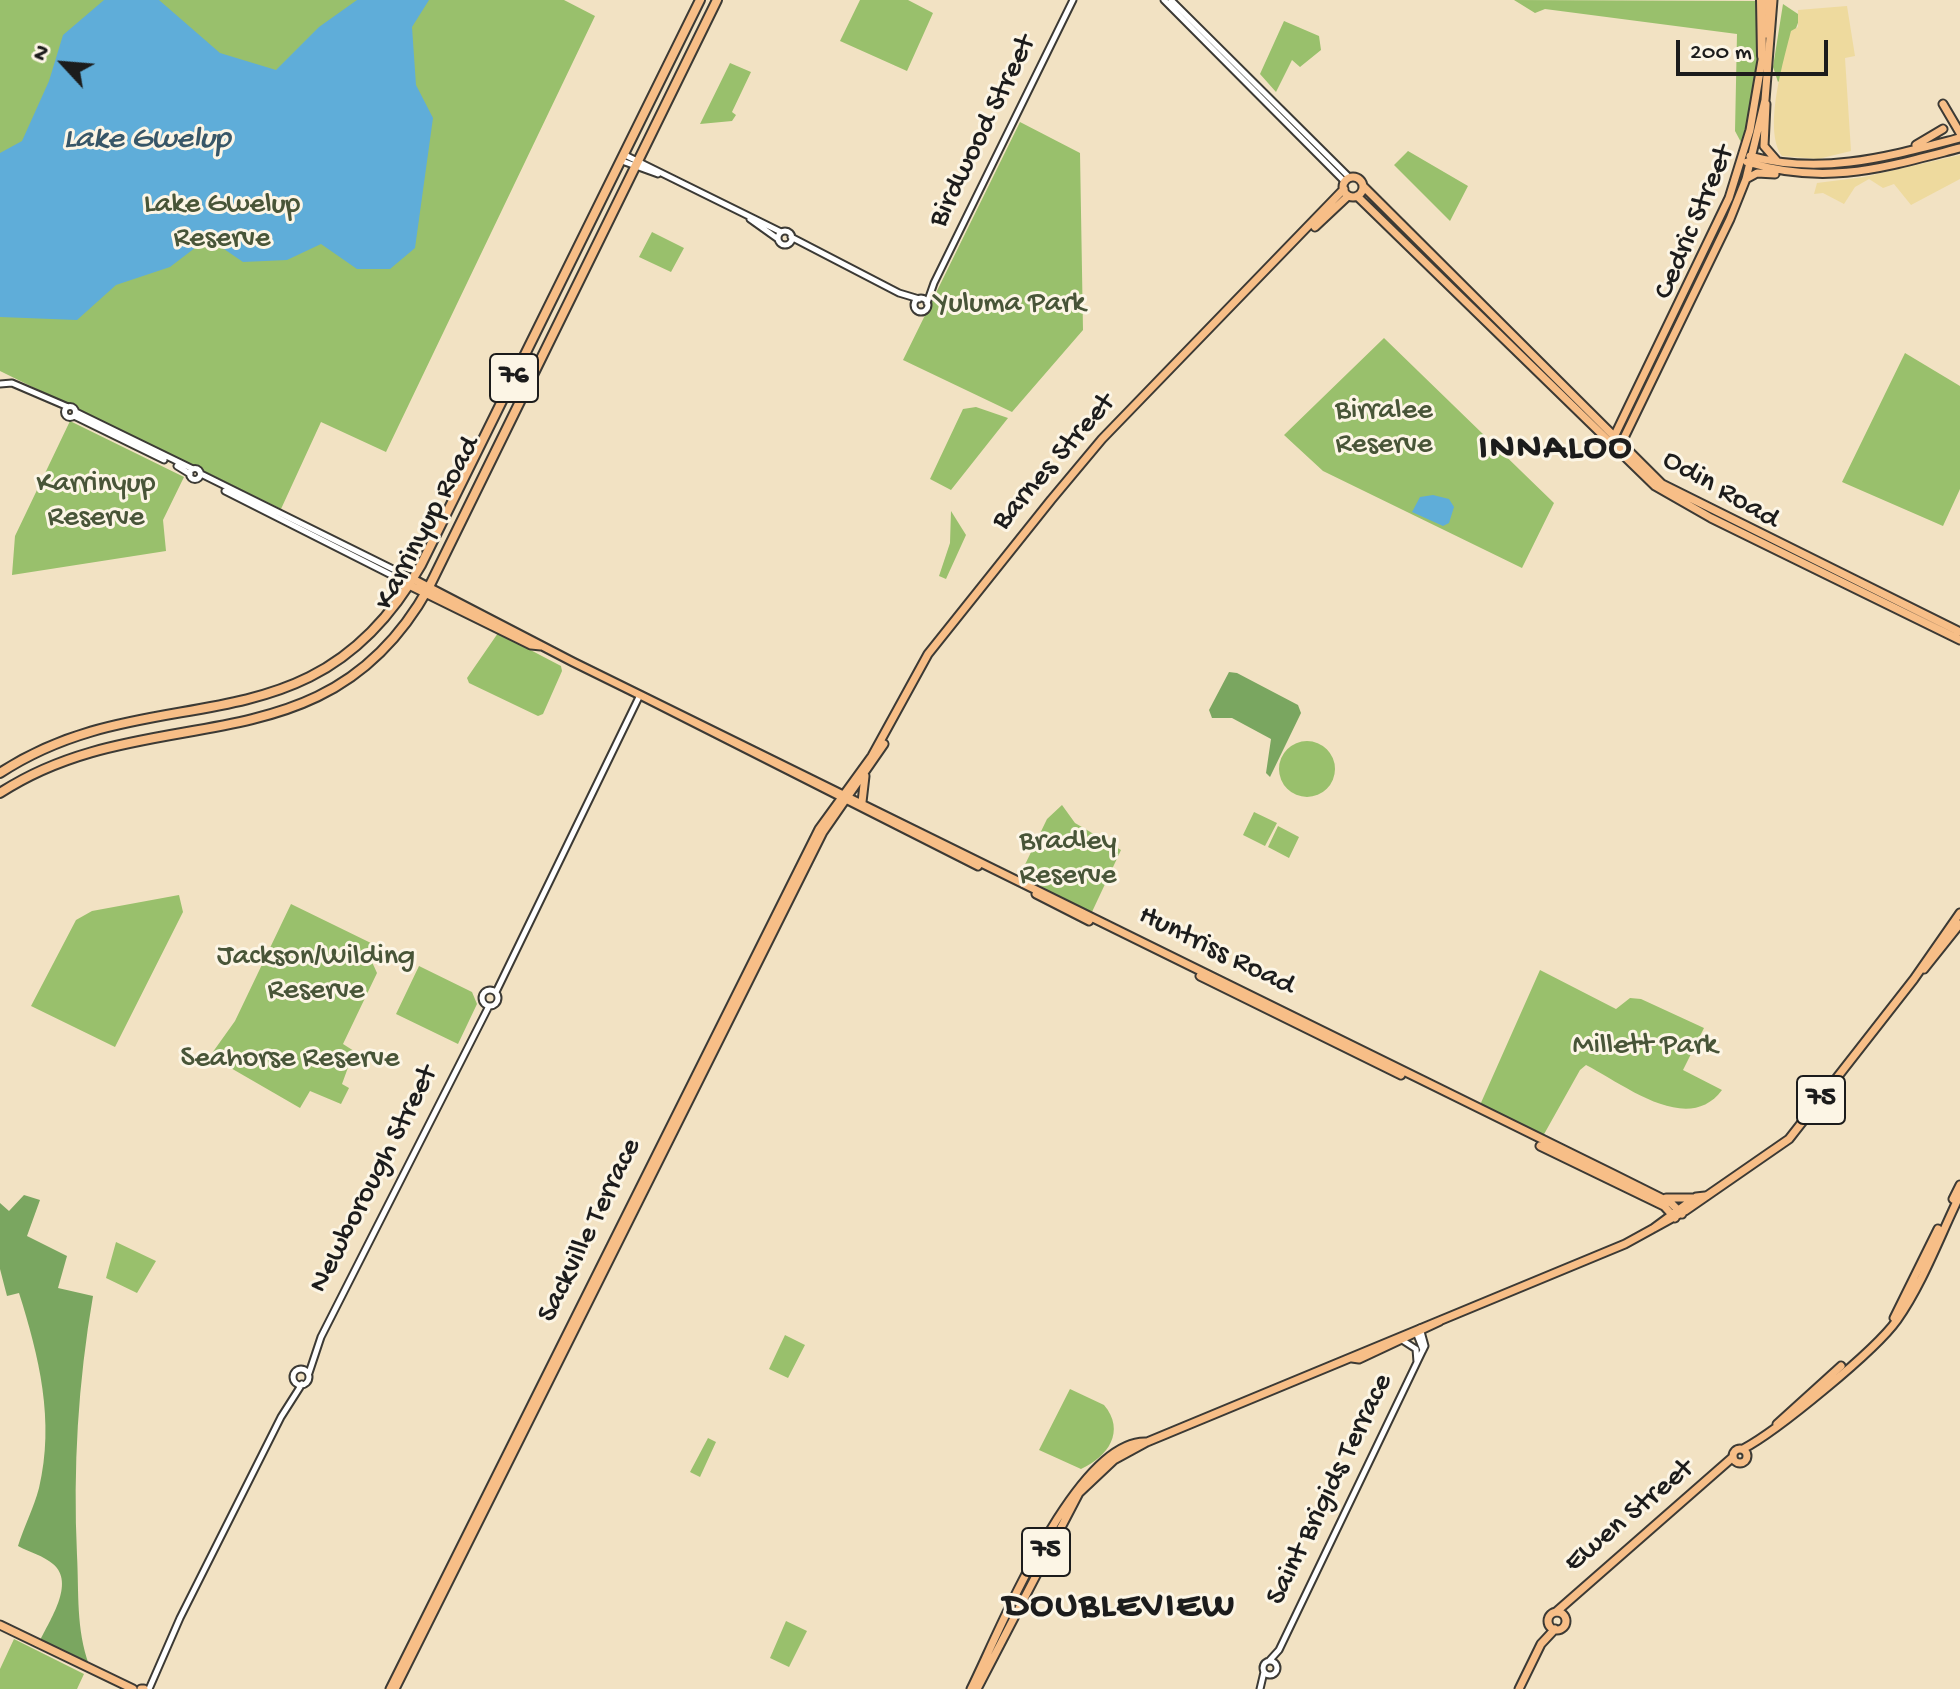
<!DOCTYPE html>
<html>
<head>
<meta charset="utf-8">
<style>
	body { margin:0 }
	#map { position:relative; width:1960px; height:1689px; overflow:hidden; background:#f2e2c3; font-family:"Gochi Hand",sans-serif }
	canvas { display:block }
	.north { position:absolute; left:24px; top:24px; width:80px; height:80px; -webkit-text-stroke:6px #fcf5e5; paint-order:stroke; rotate:296deg; font-size:22px; font-weight:700; line-height:32px; text-align:center; color:#1c1c1c }
	.north::after { content:''; display:block; margin:auto; width:28px; height:36px; background:#1c1c1c; clip-path:polygon(50% 0,100% 100%,50% 72%,0 100%) }
	.scale { position:absolute; left:1676px; top:40px; width:152px; height:36px; box-sizing:border-box; border:4px solid #1c1c1c; border-top:0; padding-left:10px; font-size:24px; line-height:28px; white-space:nowrap; color:#1c1c1c; -webkit-text-stroke:6px #fcf5e5; paint-order:stroke }
</style>
</head>
<body>
<div id="map">
<canvas width="1960" height="1689"></canvas>
<div class="north">N</div>
<div class="scale">200 m</div>
</div>
<script>
const c = document.querySelector('canvas').getContext('2d');
c.lineJoin = 'round';
function fillPath(path, color) { c.fillStyle = color; c.fill(path, 'evenodd'); }
function strokePath(path, color, width, dash) { c.strokeStyle = color; c.lineWidth = width; c.lineCap = dash ? 'butt' : 'round'; c.setLineDash(dash || []); c.stroke(path); }
function write(font, color, halo, rows, align = 'center') {
  c.font = font + ' "Gochi Hand",sans-serif'; c.lineWidth = 6; c.setLineDash([]); c.textBaseline = 'middle'; c.strokeStyle = halo; c.fillStyle = color; for (const [text, x, y, turn = 0] of rows) {
    c.save(); c.translate(x, y); c.rotate((+turn || 0) * Math.PI / 180); c.textAlign = isNaN(turn) ? turn : align; if (halo) c.strokeText(text, 0, 0); c.fillText(text, 0, 0); c.restore();
  }
}
fillPath(new Path2D(`
	M 0,0 L 564,0 L 595,16 L 386,452 L 321,422 L 281,509 L 0,371 Z
	M 860,0 L 908,0 L 933,13 L 907,71 L 840,41 Z
	M 1514,0 L 1755,1 C 1767,19 1749,122 1743,146 L 1735,131 L 1737,34 L 1545,9 L 1535,13 Z
	M 1783,4 L 1798,14 L 1799,20 L 1783,64 L 1783,78 L 1778,82 L 1773,67 Z
	M 1284,21 L 1319,36 L 1321,50 L 1300,67 L 1292,60 L 1276,92 L 1260,74 Z
	M 730,63 L 751,72 L 732,112 L 736,115 L 732,121 L 700,124 Z
	M 1020,122 L 1080,153 L 1083,330 L 1012,412 L 903,360 Z
	M 1408,151 L 1468,186 L 1450,221 L 1394,165 Z
	M 652,232 L 684,248 L 671,272 L 639,257 Z
	M 1384,338 L 1554,503 L 1522,568 L 1323,471 L 1284,435 Z
	M 1905,353 L 1960,386 L 1960,489 L 1943,526 L 1842,482 Z
	M 976,407 L 1008,418 L 951,490 L 930,479 L 963,409 Z
	M 70,421 L 184,477 L 163,520 L 166,551 L 12,575 L 15,536 Z
	M 951,511 L 966,535 L 946,579 L 939,576 L 950,543 Z
	M 498,633 L 561,666 L 562,671 L 543,714 L 538,716 L 469,683 L 467,678 Z
	M1279 769a28 28 0 1 1 56 0a28 28 0 1 1-56 0Z
	M 1062,805 L 1075,823 L 1121,850 L 1091,914 L 1020,875 L 1047,819 Z
	M 1254,812 L 1277,823 L 1265,846 L 1243,835 Z
	M 1278,826 L 1299,837 L 1289,858 L 1268,847 Z
	M 179,895 L 183,912 L 115,1047 L 31,1006 L 76,920 L 92,911 Z
	M 291,904 L 375,945 L 372,962 L 377,973 L 343,1044 L 354,1051 L 342,1084 L 349,1088 L 341,1104 L 310,1091 L 300,1108 L 210,1056 L 235,1021 Z
	M 419,966 L 472,992 L 477,1004 L 458,1044 L 396,1014 Z
	M 1540,970 L 1616,1009 L 1630,998 L 1641,999 L 1704,1028 L 1683,1070 L 1722,1090 C 1688,1136 1625,1085 1586,1065 L 1580,1070 L 1543,1136 L 1480,1105 Z
	M 116,1242 L 156,1261 L 137,1293 L 106,1278 Z
	M 785,1335 L 805,1345 L 788,1378 L 769,1369 Z
	M 1070,1389 L 1104,1405 C 1126,1431 1108,1457 1081,1469 L 1039,1450 Z
	M 708,1438 L 716,1442 L 700,1477 L 690,1472 Z
	M 786,1621 L 807,1631 L 789,1667 L 770,1658 Z
	M 14,1639 L 84,1674 L 77,1689 L 0,1689 L 0,1669 Z`), '#99c06c');
fillPath(new Path2D(`
	M 1229,672 L 1237,673 L 1298,705 L 1301,713 L 1270,777 L 1266,773 L 1271,739 L 1232,718 L 1212,718 L 1209,710 Z
	M 24,1195 L 40,1200 L 27,1236 L 67,1256 L 58,1288 L 93,1296 C 78,1383 73,1468 77,1555 C 79,1594 76,1628 89,1665 L 40,1641 C 49,1621 76,1583 53,1564 C 44,1556 29,1552 18,1546 C 24,1527 34,1507 39,1488 C 55,1421 39,1356 19,1293 L 7,1296 L 0,1269 L 0,1203 L 9,1211 Z`), '#7aa660');
fillPath(new Path2D(`
	M 1847,6 L 1855,56 L 1845,58 L 1851,151 L 1818,159 L 1782,156 C 1763,130 1783,63 1791,31 L 1798,27 L 1798,10 Z
	M 1960,155 L 1960,179 L 1911,205 L 1894,184 L 1883,188 L 1869,179 L 1855,187 L 1844,204 L 1823,193 L 1814,194 L 1817,183 L 1864,177 Z`), '#eeda9e');
fillPath(new Path2D(`
	M 104,0 L 159,0 L 220,53 L 276,70 L 319,27 L 357,0 L 429,0 L 412,27 L 416,85 L 433,118 L 415,248 L 390,269 L 357,269 L 321,244 L 287,260 L 243,262 L 208,238 L 170,267 L 116,285 L 77,320 L 0,317 L 0,153 L 22,141 L 49,81 L 63,35 Z
	M 1433,495 L 1449,499 L 1454,507 L 1449,523 L 1443,526 L 1412,512 L 1420,497 Z`), '#5fadd9');
const minor = new Path2D(`
	M 1164,0 L 1345,182
	M 1171,0 L 1350,178
	M 625,155 L 781,232
	M 622,161 L 658,174
	M 750,219 L 778,239
	M778 238a7 7 0 1 1 14 0a7 7 0 1 1-14 0Z
	M 791,237 L 899,293 L 919,299
	M914 305a7 7 0 1 1 14 0a7 7 0 1 1-14 0Z
	M 927,303 L 934,283 L 1073,0
	M 0,384 L 12,383 L 68,407
	M64.5 412a5.5 5.5 0 1 1 11 0a5.5 5.5 0 1 1-11 0Z
	M 76,412 L 193,469
	M 74,416 L 164,460
	M 177,466 L 190,474
	M189.5 474a5.5 5.5 0 1 1 11 0a5.5 5.5 0 1 1-11 0Z
	M 201,474 L 411,578
	M 225,491 L 409,584
	M482 998a8 8 0 1 1 16 0a8 8 0 1 1-16 0Z
	M 496,992 L 640,695
	M 1416,1332 L 1423,1350
	M 1402,1340 L 1416,1349 L 1417,1362
	M293 1377a8 8 0 1 1 16 0a8 8 0 1 1-16 0Z
	M 309,1373 L 321,1337 L 489,1006
	M1263 1668a7 7 0 1 1 14 0a7 7 0 1 1-14 0Z
	M 1269,1661 L 1279,1650 L 1421,1354 L 1425,1346 L 1420,1328
	M 149,1689 L 180,1618 L 281,1417 L 302,1384
	M 1260,1689 L 1264,1672`);
const major = new Path2D(`
	M 1765,34 L 1767,0
	M 1766,104 L 1764,146 L 1777,161
	M 1943,104 L 1960,133
	M 1916,145 L 1943,129
	M 1750,156 C 1822,176 1890,156 1960,138
	M 1747,162 C 1826,186 1882,168 1960,148
	M1343 187a10 10 0 1 1 20 0a10 10 0 1 1-20 0Z
	M 1746,179 L 1757,173 L 1775,174
	M 1363,186 L 1662,484 L 1960,632
	M 1357,196 L 1655,486 L 1711,518 L 1960,640
	M 1315,227 L 1348,196
	M 1613,439 L 1729,198 L 1750,130 L 1763,54
	M 1620,446 L 1730,219 L 1746,179 L 1765,100 L 1773,0
	M 413,579 L 573,662 L 1613,1174 L 1671,1203 L 1682,1214
	M 409,585 L 531,645 L 541,646
	M 640,695 L 978,866
	M 862,802 L 865,776
	M 1036,894 L 1089,921
	M 1924,969 L 1960,924
	M 1200,976 L 1401,1075
	M 1540,1146 L 1664,1206 L 1675,1218
	M 1666,1198 L 1694,1198
	M 1953,1199 L 1960,1185
	M 1654,1228 L 1696,1197 L 1705,1196
	M 1894,1318 L 1938,1229
	M 1352,1358 L 1359,1359 L 1440,1321
	M 1777,1424 L 1841,1366
	M1733 1456a7 7 0 1 1 14 0a7 7 0 1 1-14 0Z
	M 1743,1449 C 1777,1431 1875,1351 1897,1320 C 1923,1283 1940,1236 1960,1195
	M 1556,1612 L 1733,1457
	M1548 1621a9 9 0 1 1 18 0a9 9 0 1 1-18 0Z
	M 0,1625 L 133,1689
	M 141,1689 L 144,1689
	M 390,1689 L 819,829 L 872,756 L 928,654 L 1051,500 L 1102,439 L 1344,189
	M 395,1689 L 823,832 L 884,744
	M 971,1689 C 999,1633 1076,1438 1147,1442
	M 977,1689 L 1079,1493 L 1114,1460 L 1147,1442 L 1625,1244 L 1685,1211 L 1789,1139 L 1914,979 L 1960,913
	M 1519,1689 L 1541,1644 L 1555,1629`);
const highway = new Path2D(`
	M 1761,0 L 1762,56
	M 0,773 C 154,672 311,759 421,565 L 700,0
	M 0,793 C 150,695 325,775 429,587 L 717,0`);
strokePath(minor, '#3c3a35', 9);
strokePath(major, '#3c3a35', 11);
strokePath(highway, '#3c3a35', 12);
strokePath(minor, '#fff', 5);
strokePath(major, '#f7be87', 7);
strokePath(highway, '#f7be87', 8);
for (const [x, y, w] of [
	[514,378,48],
	[1821,1100,48],
	[1046,1552,48]
]) { const box = new Path2D(); box.roundRect(x - w / 2, y - 24, w, 48, 6); c.fillStyle = '#fcf5e5'; c.fill(box); strokePath(box, '#1c1c1c', 2); }
write('bold 28px', '#1c1c1c', null, [
	["76",514,378],
	["75",1821,1100],
	["75",1046,1552]
]);
write('30px', '#1c1c1c', '#fcf5e5', [
	["Birdwood Street",984,132,-64],
	["Cedric Street",1696,223,-67],
	["Barnes Street",1055,463,-49],
	["Odin Road",1720,491,30],
	["Karrinyup Road",429,524,-62],
	["Huntriss Road",1216,952,26],
	["Newborough Street",375,1180,-63],
	["Sackville Terrace",591,1231,-64],
	["Saint Brigids Terrace",1331,1490,-64],
	["Ewen Street",1630,1517,-40]
]);
write('30px', '#485538', '#fcf5e5', [
	["Lake Gwelup",222,206],
	["Reserve",222,240],
	["Yuluma Park",1010,305],
	["Birralee",1384,412],
	["Reserve",1384,446],
	["Karrinyup",96,485],
	["Reserve",96,519],
	["Bradley",1068,843],
	["Reserve",1068,877],
	["Jackson/Wilding",316,958],
	["Reserve",316,992],
	["Millett Park",1645,1047],
	["Seahorse Reserve",290,1060]
]);
write('italic 32px', '#375668', '#fcf5e5', [
	["Lake Gwelup",147,141]
]);
c.letterSpacing = '2px';
write('bold 38px', '#1c1c1c', '#fcf5e5', [
	["INNALOO",1556,450],
	["DOUBLEVIEW",1120,1608]
]);
c.letterSpacing = '0px';
</script>
</body>
</html>
